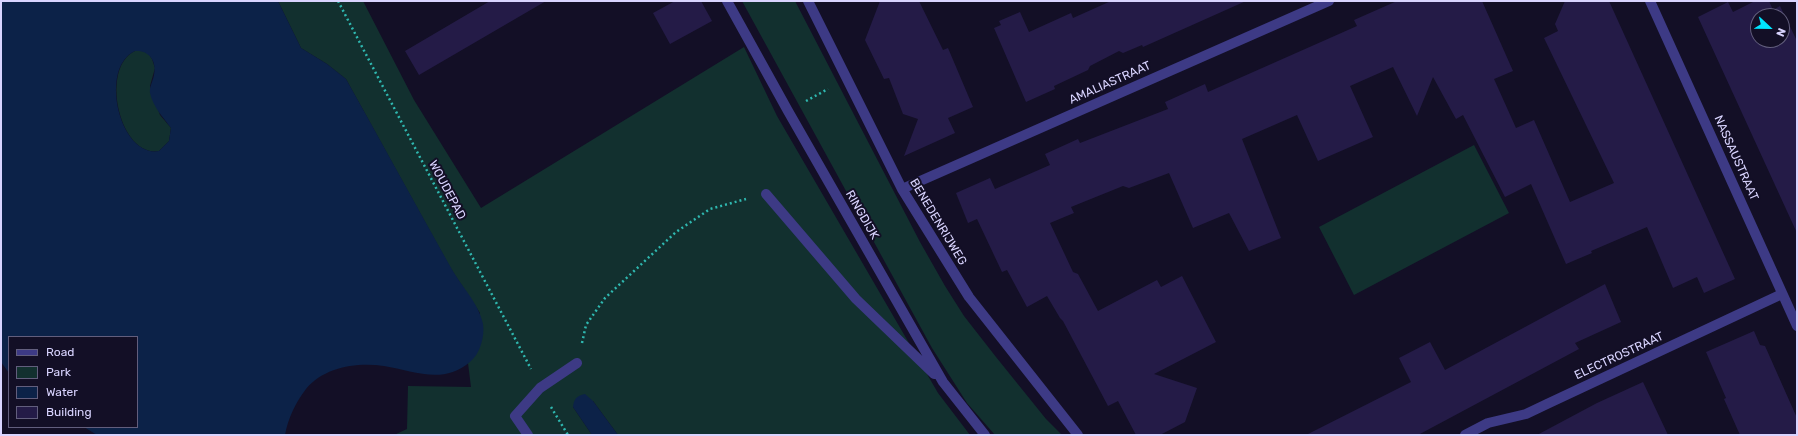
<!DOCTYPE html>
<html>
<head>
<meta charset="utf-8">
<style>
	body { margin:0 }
	#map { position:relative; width:1798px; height:436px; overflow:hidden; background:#130f26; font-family:Rubik,sans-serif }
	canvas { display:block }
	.frame { position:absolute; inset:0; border:2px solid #d9d4ff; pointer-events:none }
	.legend { position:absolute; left:8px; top:336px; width:130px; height:92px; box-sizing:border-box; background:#130f26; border:1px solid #625e7d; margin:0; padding:5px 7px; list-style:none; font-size:12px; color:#d9d4ff }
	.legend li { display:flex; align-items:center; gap:8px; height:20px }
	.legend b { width:20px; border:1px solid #625e7d }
	.north { position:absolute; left:1750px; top:8px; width:40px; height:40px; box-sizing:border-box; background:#130f26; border:1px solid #625e7d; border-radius:50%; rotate:112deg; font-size:11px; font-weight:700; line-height:16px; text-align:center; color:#d9d4ff }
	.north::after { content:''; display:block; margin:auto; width:14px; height:18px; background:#00e5ff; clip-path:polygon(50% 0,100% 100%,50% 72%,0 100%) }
</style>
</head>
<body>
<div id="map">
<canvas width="1798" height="436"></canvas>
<div class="frame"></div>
<ul class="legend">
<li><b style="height:5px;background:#3d3a85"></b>Road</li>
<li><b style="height:11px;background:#12302f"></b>Park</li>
<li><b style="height:11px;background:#0c2248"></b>Water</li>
<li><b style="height:11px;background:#241b47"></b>Building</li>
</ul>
<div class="north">N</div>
</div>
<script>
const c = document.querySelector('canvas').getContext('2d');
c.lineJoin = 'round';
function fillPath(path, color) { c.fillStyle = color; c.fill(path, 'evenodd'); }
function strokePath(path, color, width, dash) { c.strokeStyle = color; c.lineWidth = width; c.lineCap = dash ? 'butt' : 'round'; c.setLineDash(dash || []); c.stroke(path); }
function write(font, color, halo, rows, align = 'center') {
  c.font = font + ' Rubik,sans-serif'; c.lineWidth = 4; c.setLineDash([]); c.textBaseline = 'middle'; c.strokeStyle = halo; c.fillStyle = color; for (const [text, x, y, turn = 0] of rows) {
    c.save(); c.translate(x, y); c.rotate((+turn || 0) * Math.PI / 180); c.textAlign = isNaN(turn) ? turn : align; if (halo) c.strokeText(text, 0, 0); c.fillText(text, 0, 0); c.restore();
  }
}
fillPath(new Path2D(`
	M 278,1 L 363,1 L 414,100 L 481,208 L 744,47 L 777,116 L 938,393 L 970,435 L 618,435 L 593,401 L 573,407 L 592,435 L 394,435 L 407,429 L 408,386 L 471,387 L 468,363 L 479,349 L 480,313 L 451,269 L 346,79 L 327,64 L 301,48 Z
	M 742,1 L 795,1 L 920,242 L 945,286 L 964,316 L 996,357 L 1046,419 L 1062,435 L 995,435 L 967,403 L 932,348 Z
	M 135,51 L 142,51 L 148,53 L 152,59 L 155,68 L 150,86 L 160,115 L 171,128 L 169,141 L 159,151 C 120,158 99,68 135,51 Z
	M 1474,145 L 1509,213 L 1354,295 L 1319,227 Z`), '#12302f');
fillPath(new Path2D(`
	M 1,1 L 278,1 L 301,48 L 327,64 L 346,79 C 381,141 415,204 450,266 C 460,285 479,303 483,324 C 485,336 480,354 470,362 C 443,385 414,371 384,366 C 357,362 324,367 306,389 C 296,402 288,418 285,435 L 97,435 L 84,427 L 137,427 L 137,337 L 9,337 L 9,373 L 1,362 ZM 135,51 C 149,50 157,61 154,75 C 153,81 149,87 150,93 C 153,107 163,117 171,128 L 169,141 L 159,151 C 120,158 98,68 135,51 Z
	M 585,394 L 593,401 L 618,435 L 592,435 L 573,407 C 574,399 576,396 585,394 Z`), '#0c2248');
fillPath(new Path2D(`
	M 490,1 L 546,1 L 419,75 L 405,51 Z
	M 675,1 L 701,1 L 712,21 L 670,44 L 653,13 Z
	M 880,1 L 919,1 L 943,50 L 948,48 L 973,107 L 948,118 L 955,133 L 904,156 L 918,119 L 903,114 L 889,78 L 884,79 L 865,40 Z
	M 1111,1 L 1246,1 L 1143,47 L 1142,45 L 1123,53 L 1119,51 L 1090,66 L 1088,70 L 1054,86 L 1055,89 L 1026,102 L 994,28 L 1001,25 L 999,21 L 1020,12 L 1029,32 L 1071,13 L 1073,18 Z
	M 1397,1 L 1482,1 L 1513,71 L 1494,79 L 1516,128 L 1534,120 L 1570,202 L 1614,183 L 1544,38 L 1558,31 L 1555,24 L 1565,1 L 1609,1 L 1735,279 L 1704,293 L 1697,277 L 1673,288 L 1647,227 L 1591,251 L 1592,253 L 1566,264 L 1531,184 L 1505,197 L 1463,115 L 1456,119 L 1433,77 L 1417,116 L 1393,67 L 1350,86 L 1373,137 L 1318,161 L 1297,115 L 1242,139 L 1281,238 L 1249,251 L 1229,213 L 1193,228 L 1169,173 L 1129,188 L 1123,186 L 1071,207 L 1074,213 L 1050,223 L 1073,272 L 1078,274 L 1098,311 L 1157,280 L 1161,287 L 1182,276 L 1216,342 L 1154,374 L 1197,388 L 1185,422 L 1160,435 L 1136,435 L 1118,401 L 1108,406 L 1063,321 L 1060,318 L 1047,296 L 1027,307 L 1007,270 L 1002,272 L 977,219 L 968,223 L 956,193 L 990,178 L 995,189 L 1050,165 L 1045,154 L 1078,139 L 1080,143 L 1168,109 L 1165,102 L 1205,84 L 1208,92 L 1357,26 L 1354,20 Z
	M 1755,1 L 1769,1 L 1773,10 L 1780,6 L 1797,41 L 1797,233 L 1698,17 L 1728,2 L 1733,12 ZM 1758,16 L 1782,16 L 1782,40 L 1758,40 Z
	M 1605,284 L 1621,322 L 1575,343 L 1579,349 L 1418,435 L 1306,435 L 1411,382 L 1399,358 L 1430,342 L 1445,370 Z
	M 1754,331 L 1760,345 L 1765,346 L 1797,418 L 1797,435 L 1740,435 L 1724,399 L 1726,398 L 1706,352 Z
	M 1643,382 L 1668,435 L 1537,435 L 1597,403 Z`), '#241b47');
strokePath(new Path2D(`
	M 338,1 L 531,369
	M 806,101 L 828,89
	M 582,343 L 586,325 L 605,298 L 676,232 L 710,209 L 746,199
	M 551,407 L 568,435`), '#2fb8b0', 2.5, [2, 3]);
strokePath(new Path2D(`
	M 727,1 L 788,111 L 943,382 L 985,435
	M 808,1 L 902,189 L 969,297 L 1078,435
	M 1650,1 L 1797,326
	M 902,189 L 1329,1
	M 766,194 L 856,299 L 934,374
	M 528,435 L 515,416 L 540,388 L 577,363
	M 1465,435 L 1488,423 L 1526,414 L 1547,404 L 1782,294`), '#3d3a85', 10);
write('12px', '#d9d4ff', '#130f26', [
	["AMALIASTRAAT",1110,83,-24],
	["NASSAUSTRAAT",1736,158,66],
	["WOUDEPAD",447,190,62],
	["RINGDIJK",862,215,60],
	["BENEDENRIJWEG",938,222,59],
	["ELECTROSTRAAT",1619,356,-25]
]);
</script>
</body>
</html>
